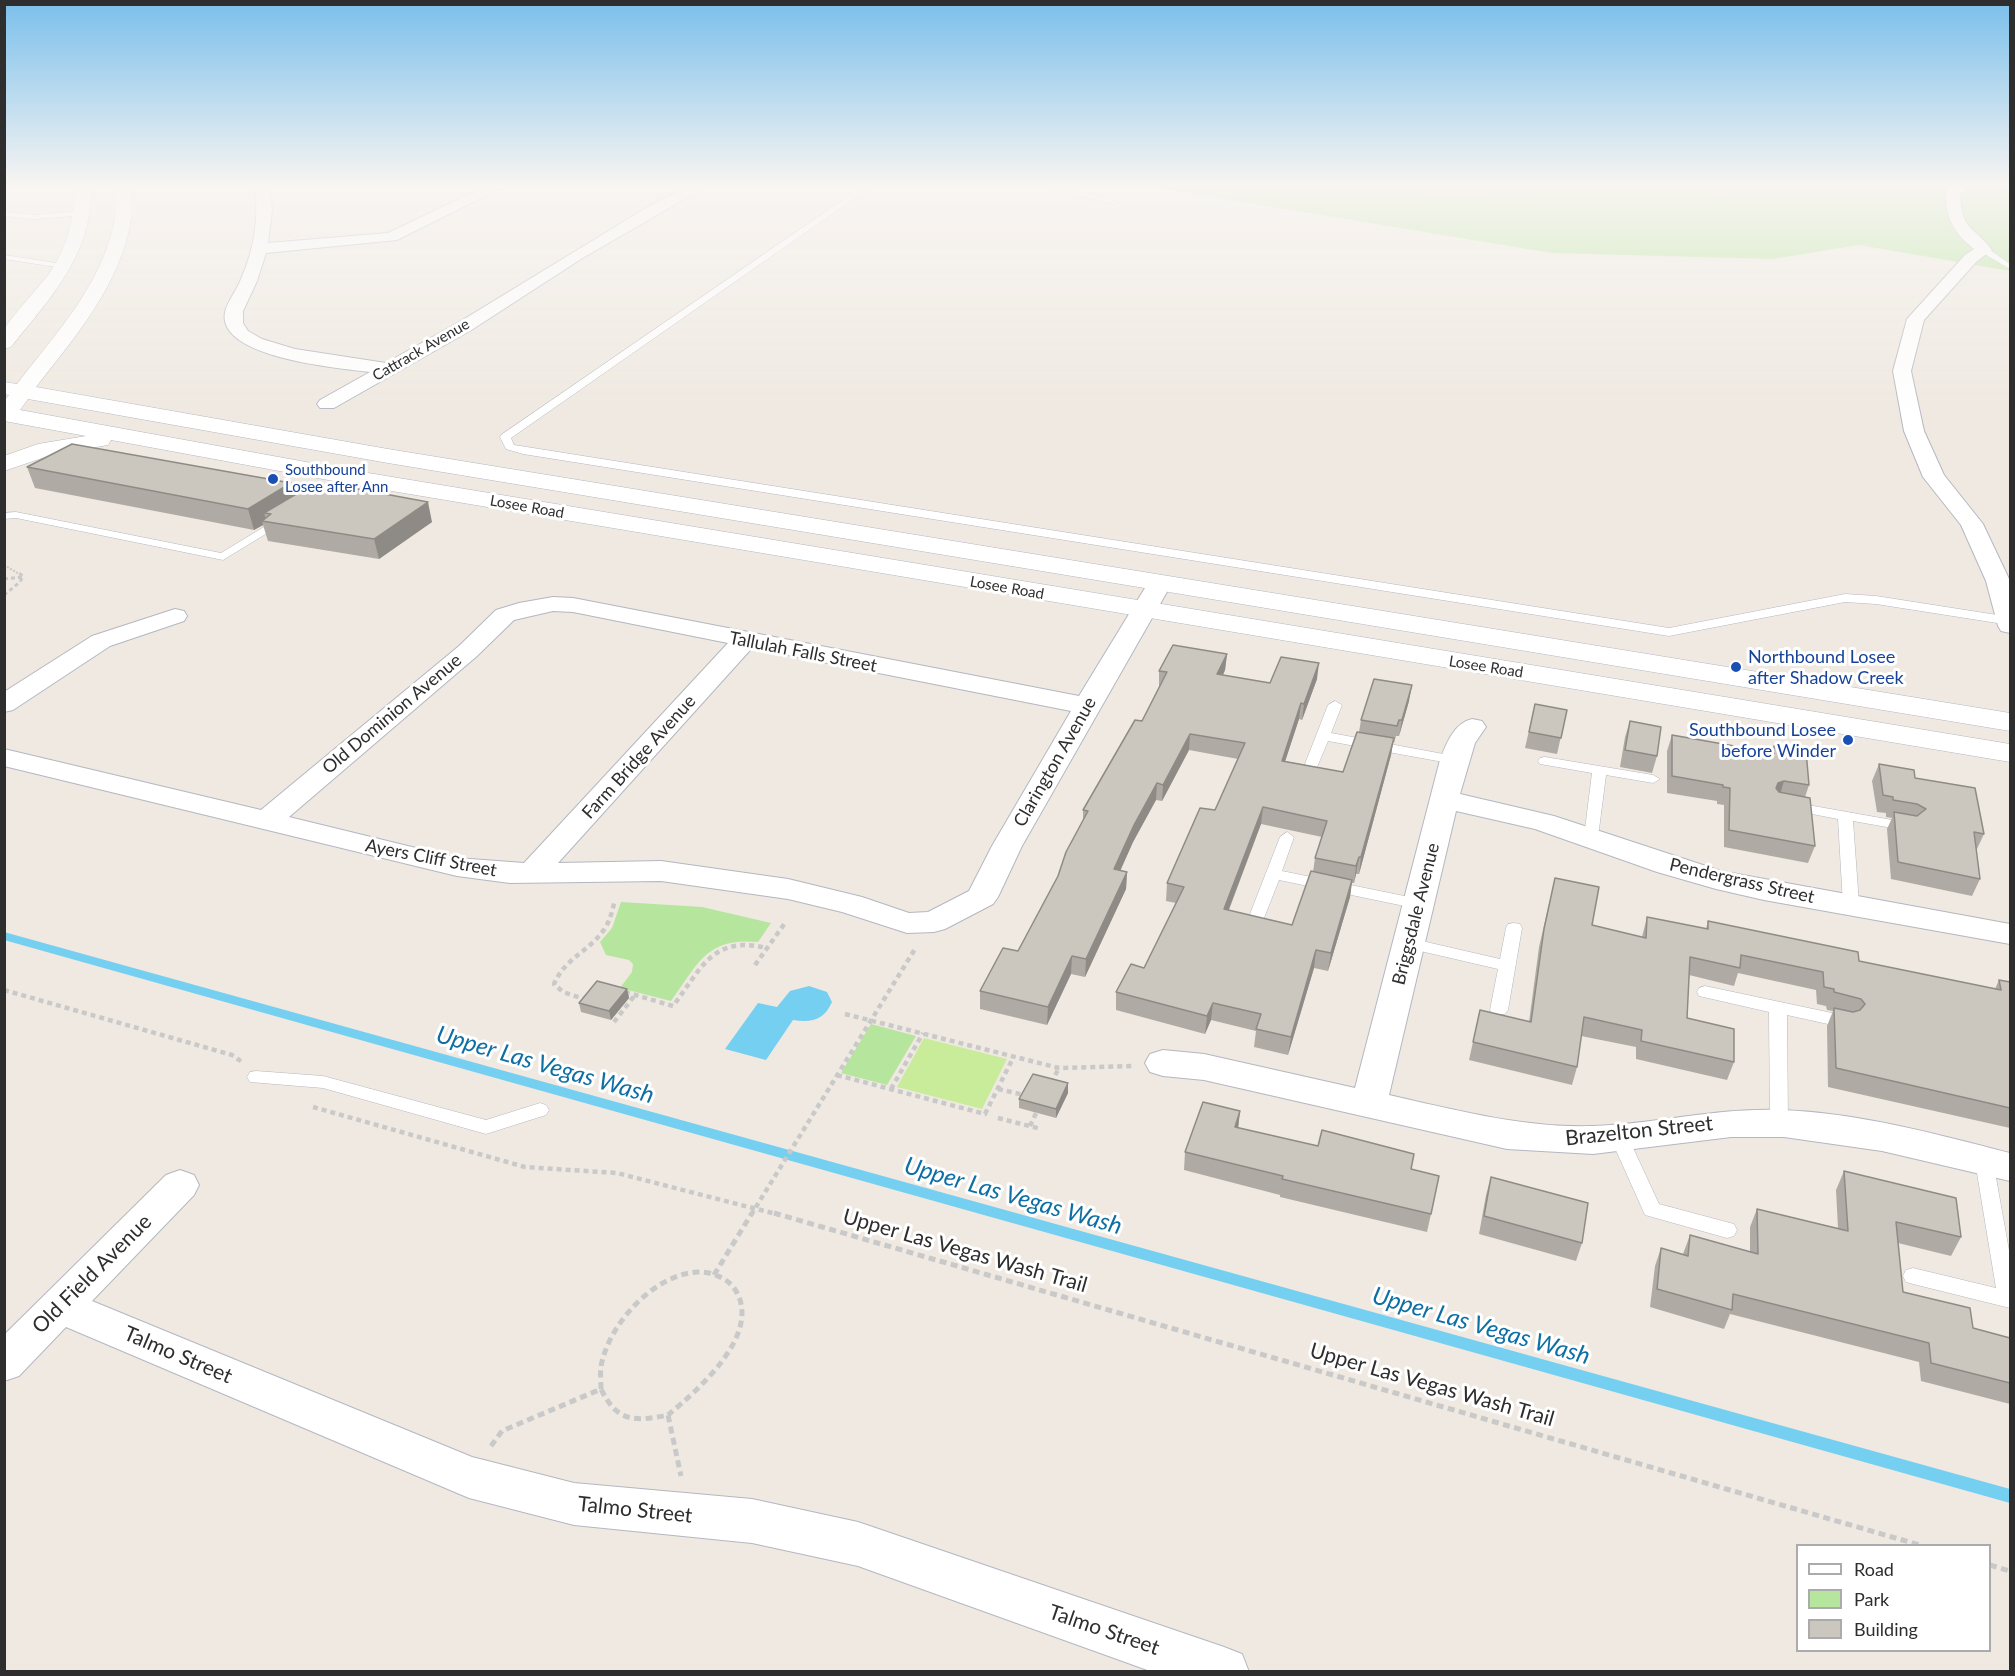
<!DOCTYPE html>
<html>
<head>
<meta charset="utf-8">
<style>
	body { margin:0 }
	#map { position:relative; width:2015px; height:1676px; overflow:hidden; background:#efe9e1; font-family:Lato,sans-serif }
	canvas { display:block }
	.frame { position:absolute; inset:0; border:6px solid #2e2e2e; pointer-events:none }
	.legend { position:absolute; left:1796px; top:1544px; width:195px; height:108px; box-sizing:border-box; background:#fff; border:2px solid #ababab; margin:0; padding:8px 10px; list-style:none; font-size:18px; color:#2e2e2e }
	.legend li { display:flex; align-items:center; gap:12px; height:30px }
	.legend b { width:30px; border:2px solid #ababab }
</style>
</head>
<body>
<div id="map">
<canvas width="2015" height="1676"></canvas>
<div class="frame"></div>
<ul class="legend">
<li><b style="height:8px;background:#fff"></b>Road</li>
<li><b style="height:16px;background:#b6e59e"></b>Park</li>
<li><b style="height:16px;background:#cbc7bf"></b>Building</li>
</ul>
</div>
<script>
const c = document.querySelector('canvas').getContext('2d');
c.lineJoin = 'round';
function fillPath(path, color) { c.fillStyle = color; c.fill(path, 'evenodd'); }
function strokePath(path, color, width, dash) { c.strokeStyle = color; c.lineWidth = width; c.lineCap = dash ? 'butt' : 'round'; c.setLineDash(dash || []); c.stroke(path); }
function write(font, color, halo, rows, align = 'center') {
  c.font = font + ' Lato,sans-serif'; c.lineWidth = 6; c.setLineDash([]); c.textBaseline = 'middle'; c.strokeStyle = halo; c.fillStyle = color; for (const [text, x, y, turn = 0] of rows) {
    c.save(); c.translate(x, y); c.rotate((+turn || 0) * Math.PI / 180); c.textAlign = isNaN(turn) ? turn : align; if (halo) c.strokeText(text, 0, 0); c.fillText(text, 0, 0); c.restore();
  }
}
fillPath(new Path2D(`
	M 1145,186 L 2010,186 L 2010,271 L 1859,245 L 1773,259 L 1552,253 Z
	M 621,902 L 702,907 L 771,923 L 758,942 C 706,937 698,964 671,1001 L 620,988 L 632,972 L 633,964 L 629,960 L 606,955 L 600,942 L 612,928 Z
	M 871,1024 L 916,1036 L 887,1085 L 841,1073 Z`), '#b6e59e');
fillPath(new Path2D(`
	M 924,1038 L 1007,1059 L 982,1109 L 897,1087 Z`), '#c9ec9a');
fillPath(new Path2D(`
	M 809,986 L 827,992 L 832,1002 C 824,1020 812,1023 793,1020 L 766,1060 L 725,1049 L 758,1003 L 777,1007 L 790,991 Z`), '#75cff0');
fillPath(new Path2D(`
	M 4,932 L 2010,1489 L 2010,1503 L 4,940 Z`), '#75cff0');
const lane = new Path2D(`
	M 863,186 L 872,186 L 511,438 L 514,445 L 1669,628 L 1845,594 L 1876,596 L 2010,617 L 2010,625 L 1876,604 L 1845,602 L 1669,636 L 523,454 L 506,449 L 500,437 L 501,435 Z
	M 1040,186 L 1054,186 L 1118,202 L 1114,204 Z
	M 83,211 L 86,211 L 86,215 L 34,219 L 4,216 L 4,212 L 34,215 Z
	M 1981,248 L 1987,248 L 2010,264 L 2010,269 L 1981,252 Z
	M 4,255 L 63,264 L 67,266 L 63,268 L 4,259 Z
	M 350,474 L 354,475 L 354,479 L 316,504 L 312,505 L 307,502 Z
	M 16,512 L 221,553 L 277,519 L 281,518 L 287,521 L 223,560 L 16,518 L 4,519 L 4,513 Z
	M 1335,701 L 1342,705 L 1331,733 L 1454,756 L 1461,760 L 1454,764 L 1328,741 L 1315,772 L 1305,772 L 1303,769 L 1328,705 Z
	M 1545,757 L 1653,775 L 1660,779 L 1653,783 L 1606,775 L 1598,837 L 1591,842 L 1584,837 L 1592,773 L 1540,764 L 1538,761 L 1540,758 Z
	M 1791,802 L 1909,823 L 1916,827 L 1909,831 L 1853,821 L 1859,904 L 1851,909 L 1843,904 L 1838,819 L 1786,809 L 1784,806 Z
	M 1287,832 L 1294,837 L 1282,871 L 1419,899 L 1427,904 L 1419,909 L 1279,880 L 1264,918 L 1252,918 L 1250,914 L 1280,837 Z
	M 1514,923 L 1520,924 L 1522,928 L 1508,1010 L 1505,1014 L 1493,1014 L 1490,1010 L 1498,969 L 1403,947 L 1401,943 L 1403,939 L 1409,938 L 1500,959 L 1506,928 L 1508,924 Z
	M 1705,986 L 1846,1016 L 1852,1018 L 1855,1022 L 1852,1026 L 1846,1028 L 1787,1015 L 1788,1124 L 1786,1129 L 1779,1131 L 1772,1129 L 1770,1124 L 1769,1012 L 1699,996 L 1697,992 L 1699,988 Z
	M 256,1071 L 323,1076 L 486,1120 L 540,1103 L 546,1105 L 549,1110 L 546,1115 L 486,1134 L 323,1088 L 250,1082 L 247,1077 L 250,1072 Z
	M 1619,1130 L 1626,1132 L 1628,1137 L 1659,1204 L 1734,1224 L 1737,1230 L 1734,1236 L 1727,1238 L 1645,1215 L 1610,1137 L 1612,1132 Z
	M 1984,1154 L 1991,1156 L 1993,1161 L 2010,1256 L 2010,1308 L 1913,1284 L 1906,1282 L 1903,1276 L 1906,1270 L 1913,1268 L 1996,1288 L 1975,1161 L 1977,1156 Z`);
const street = new Path2D(`
	M 255,186 L 269,186 L 272,210 L 268,243 L 388,233 L 486,186 L 505,186 L 397,240 L 266,253 L 257,281 L 243,311 L 243,323 L 248,331 L 262,339 L 295,349 L 386,363 L 461,321 L 646,208 L 689,186 L 707,186 L 581,259 L 473,329 L 334,408 L 320,408 L 317,404 L 320,400 L 370,372 C 339,368 216,358 225,312 C 228,300 237,290 241,279 C 254,250 259,218 255,186 Z
	M 1952,186 L 1967,186 L 1960,195 C 1962,232 1973,225 1992,250 L 1977,261 L 1924,320 L 1911,371 L 1924,431 L 1944,475 L 1983,524 L 2010,581 L 2010,633 L 2001,631 L 1998,626 L 1986,581 L 1961,525 L 1923,477 L 1904,431 L 1893,371 L 1907,319 L 1965,255 L 1974,249 C 1954,233 1946,219 1946,194 Z
	M 1160,576 L 1168,578 L 1172,583 L 1022,846 L 998,897 L 993,904 L 945,929 L 934,932 L 907,933 L 842,912 L 788,899 L 661,881 L 510,883 L 457,876 L 4,766 L 4,749 L 261,810 L 459,646 L 496,610 L 519,603 L 553,597 L 573,598 L 1079,696 L 1148,583 L 1152,578 ZM 553,611 L 573,612 L 728,643 L 524,863 L 457,858 L 289,817 L 477,656 L 514,620 ZM 752,648 L 1071,711 L 992,846 L 969,891 L 928,912 L 909,913 L 862,897 L 788,879 L 661,861 L 558,863 Z
	M 175,609 L 184,611 L 187,616 L 184,621 L 110,646 L 13,710 L 4,712 L 4,692 L 92,636 Z
	M 1472,719 L 1482,721 L 1486,727 L 1475,743 L 1460,794 L 1554,816 L 1721,871 L 2010,924 L 2010,944 L 1764,900 L 1716,889 L 1657,872 L 1535,829 L 1456,811 L 1389,1095 C 1456,1110 1523,1128 1592,1126 C 1656,1124 1718,1107 1782,1110 C 1859,1113 1936,1134 2010,1153 L 2010,1181 L 1882,1151 L 1784,1137 L 1731,1137 L 1593,1154 L 1507,1149 L 1204,1080 L 1163,1076 L 1150,1072 L 1145,1063 L 1150,1054 L 1163,1050 L 1204,1054 L 1355,1088 L 1440,760 C 1446,744 1454,723 1472,719 Z
	M 180,1170 L 194,1175 L 199,1185 L 194,1195 L 92,1301 L 472,1457 L 574,1483 L 752,1499 L 858,1522 L 1224,1647 L 1242,1654 L 1249,1672 L 1153,1672 L 858,1566 L 752,1543 L 574,1525 L 469,1498 L 66,1327 L 19,1376 L 4,1381 L 4,1335 L 166,1175 Z`);
const secondary = new Path2D(`
	M 75,186 L 91,186 C 93,254 51,297 11,347 L 4,349 C 4,344 3,335 4,330 C 8,320 42,284 51,271 C 68,244 75,217 75,186 Z
	M 115,186 L 131,186 C 131,197 133,208 131,219 C 121,284 75,337 36,387 L 388,449 L 2010,713 L 2010,731 L 388,463 L 28,399 L 20,410 L 350,470 L 2010,744 L 2010,762 L 350,484 L 111,440 L 108,445 L 51,455 L 4,471 L 4,456 L 38,444 L 86,436 L 4,421 L 4,401 L 9,395 L 4,394 L 4,382 L 17,384 C 56,333 103,284 115,218 C 116,208 115,197 115,186 Z`);
strokePath(lane, '#b4b7c1', 1);
strokePath(street, '#b4b7c1', 2);
strokePath(secondary, '#b4b7c1', 1);
strokePath(new Path2D(`
	M 1393,186 L 1420,192 L 1471,193 L 1552,204 L 1676,205 L 1695,204 L 1720,193 L 1764,186
	M 4,565 L 21,575`), '#c9c9c9', 2, [2, 1.5]);
strokePath(new Path2D(`
	M 4,579 L 22,577
	M 4,595 L 20,582 L 23,576 L 19,573`), '#c9c9c9', 3, [4, 3]);
strokePath(new Path2D(`
	M 755,965 L 785,923
	M 4,990 L 232,1055 L 242,1062
	M 625,992 L 673,1006 C 702,968 712,935 767,948
	M 587,1000 L 563,992 L 554,984 C 566,957 587,953 603,931 C 610,922 612,911 615,900
	M 845,1014 L 1059,1068 L 1132,1066
	M 614,1022 L 635,995
	M 837,1075 L 985,1114 L 1014,1056
	M 1051,1083 L 1059,1068
	M 891,1089 L 923,1033
	M 998,1089 L 1024,1095
	M 313,1107 L 525,1167 L 617,1173 L 780,1215
	M 998,1118 L 1041,1129
	M 1030,1126 L 1038,1109
	M 751,1215 L 915,949`), '#c9c9c9', 4.5, [5, 4]);
strokePath(new Path2D(`
	M 774,1213 L 1923,1546
	M 714,1275 L 752,1213
	M 601,1389 C 601,1382 600,1373 601,1366 C 609,1324 653,1275 697,1272 C 710,1271 727,1278 734,1288 C 765,1332 698,1390 668,1415
	M 491,1446 L 502,1431 L 601,1389 C 617,1422 634,1422 668,1415 L 681,1476
	M 1990,1565 L 2010,1571`), '#c9c9c9', 5, [7, 4.5]);
fillPath(lane, '#fff');
fillPath(street, '#fff');
fillPath(secondary, '#fff');
fillPath(new Path2D(`
	M 27,467 L 294,495 L 432,522 L 379,559 L 268,541 L 263,525 L 254,530 L 35,488 Z
	M 1227,654 L 1225,670 L 1223,675 L 1270,683 L 1317,679 L 1302,720 L 1299,719 L 1285,761 L 1343,772 L 1359,732 L 1361,720 L 1409,701 L 1399,736 L 1396,736 L 1394,743 L 1393,742 L 1391,755 L 1359,874 L 1356,874 L 1354,883 L 1352,883 L 1350,897 L 1328,971 L 1314,968 L 1288,1055 L 1254,1047 L 1256,1031 L 1211,1020 L 1205,1034 L 1116,1010 L 1116,992 L 1144,968 L 1176,903 L 1166,901 L 1167,883 L 1215,810 L 1238,759 L 1189,750 L 1162,801 L 1156,800 L 1133,842 L 1120,871 L 1127,872 L 1126,889 L 1085,977 L 1071,974 L 1047,1025 L 980,1009 L 980,991 L 1018,951 L 1058,876 L 1083,820 L 1083,810 L 1142,721 L 1159,687 L 1159,671 ZM 1261,824 L 1322,837 L 1315,858 L 1313,872 L 1292,925 L 1229,910 Z
	M 1535,704 L 1567,710 L 1557,754 L 1525,748 Z
	M 1630,721 L 1657,756 L 1652,773 L 1620,767 L 1625,737 Z
	M 1672,735 L 1772,753 L 1774,746 L 1809,785 L 1805,797 L 1815,846 L 1808,863 L 1724,847 L 1724,805 L 1717,804 L 1717,801 L 1667,793 L 1667,751 Z
	M 1879,764 L 1915,778 L 1984,834 L 1976,851 L 1980,879 L 1972,896 L 1891,879 L 1887,829 L 1892,818 L 1886,817 L 1886,813 L 1877,812 L 1872,781 Z
	M 1555,878 L 1592,925 L 1642,937 L 1647,917 L 1706,929 L 1708,921 L 1859,961 L 1995,989 L 1999,980 L 2010,982 L 2010,1128 L 1828,1087 L 1827,1026 L 1833,1011 L 1827,1010 L 1826,1006 L 1817,1004 L 1816,990 L 1738,973 L 1734,986 L 1689,975 L 1687,1018 L 1734,1062 L 1727,1080 L 1636,1059 L 1636,1047 L 1581,1036 L 1577,1067 L 1572,1085 L 1469,1060 L 1480,1010 L 1529,1022 L 1539,947 Z
	M 627,989 L 629,998 L 611,1020 L 581,1012 L 579,1003 Z
	M 1068,1083 L 1068,1093 L 1056,1118 L 1019,1108 L 1019,1099 Z
	M 1240,1111 L 1238,1128 L 1411,1169 L 1431,1214 L 1427,1232 L 1280,1197 L 1280,1195 L 1184,1170 L 1185,1152 Z
	M 1844,1171 L 1961,1237 L 1951,1256 L 1898,1243 L 1903,1292 L 1973,1328 L 2010,1338 L 2010,1404 L 1921,1381 L 1919,1362 L 1730,1314 L 1724,1329 L 1650,1307 L 1655,1266 L 1661,1248 L 1683,1254 L 1690,1235 L 1750,1252 L 1750,1227 L 1757,1209 L 1838,1228 L 1836,1190 Z
	M 1491,1177 L 1582,1243 L 1576,1261 L 1479,1234 L 1486,1195 Z`), '#afaba4');
fillPath(new Path2D(`
	M 291,483 L 297,504 L 271,514 L 264,513 L 267,522 L 262,521 L 263,525 L 254,530 L 248,509 Z
	M 428,502 L 432,522 L 379,559 L 374,539 Z
	M 1227,654 L 1225,670 L 1216,690 L 1217,674 Z
	M 1319,663 L 1317,679 L 1302,720 L 1304,704 Z
	M 1412,685 L 1409,701 L 1399,736 L 1402,720 Z
	M 1301,703 L 1299,719 L 1280,777 L 1282,761 Z
	M 1190,734 L 1189,750 L 1162,801 L 1163,785 Z
	M 1394,738 L 1391,755 L 1359,874 L 1361,857 Z
	M 1784,781 L 1779,798 L 1772,800 L 1778,783 Z
	M 1157,783 L 1156,800 L 1133,842 L 1113,887 L 1114,869 L 1134,825 Z
	M 1263,807 L 1261,824 L 1222,927 L 1224,909 Z
	M 1359,857 L 1356,874 L 1354,883 L 1356,866 Z
	M 1127,872 L 1126,889 L 1085,977 L 1086,959 Z
	M 1352,880 L 1350,897 L 1328,971 L 1331,953 Z
	M 1316,950 L 1314,968 L 1288,1055 L 1291,1037 Z
	M 1072,956 L 1071,974 L 1047,1025 L 1048,1007 Z
	M 627,989 L 629,998 L 611,1020 L 609,1011 Z
	M 1213,1003 L 1211,1020 L 1205,1034 L 1207,1016 Z
	M 1068,1083 L 1068,1093 L 1056,1118 L 1056,1109 Z
	M 1240,1111 L 1238,1129 L 1235,1127 Z`), '#8e8b86');
const building = new Path2D(`
	M 72,444 L 291,483 L 248,509 L 27,467 Z
	M 308,487 L 339,493 L 347,487 L 428,502 L 374,539 L 262,521 L 271,514 L 264,513 Z
	M 1173,645 L 1227,654 L 1217,674 L 1270,683 L 1281,657 L 1319,663 L 1304,704 L 1301,703 L 1282,761 L 1343,772 L 1357,732 L 1394,738 L 1361,857 L 1359,857 L 1356,866 L 1315,858 L 1327,821 L 1263,807 L 1224,909 L 1292,925 L 1311,871 L 1352,880 L 1331,953 L 1316,950 L 1291,1037 L 1256,1029 L 1261,1014 L 1213,1003 L 1207,1016 L 1116,992 L 1131,964 L 1144,968 L 1184,887 L 1167,883 L 1200,808 L 1215,810 L 1245,743 L 1190,734 L 1163,785 L 1157,783 L 1134,825 L 1114,869 L 1127,872 L 1086,959 L 1072,956 L 1048,1007 L 980,991 L 1003,948 L 1018,951 L 1058,876 L 1066,852 L 1088,811 L 1083,810 L 1135,720 L 1142,721 L 1167,672 L 1159,671 Z
	M 1374,679 L 1412,685 L 1402,720 L 1399,720 L 1397,726 L 1361,720 Z
	M 1535,704 L 1567,710 L 1561,738 L 1529,732 Z
	M 1630,721 L 1661,727 L 1657,756 L 1625,750 Z
	M 1672,735 L 1774,753 L 1774,746 L 1806,751 L 1809,785 L 1784,781 L 1778,783 L 1776,788 L 1779,792 L 1810,798 L 1815,846 L 1729,830 L 1730,788 L 1723,787 L 1723,785 L 1672,776 Z
	M 1879,764 L 1914,770 L 1915,778 L 1975,788 L 1984,834 L 1974,832 L 1980,879 L 1898,862 L 1894,812 L 1917,816 L 1926,809 L 1917,804 L 1893,800 L 1893,797 L 1883,795 Z
	M 1555,878 L 1599,887 L 1592,925 L 1646,938 L 1647,917 L 1708,929 L 1708,921 L 1858,952 L 1859,961 L 2001,990 L 1999,980 L 2010,982 L 2010,1108 L 1836,1068 L 1834,1008 L 1853,1012 L 1860,1010 L 1865,1004 L 1861,999 L 1834,992 L 1834,989 L 1824,987 L 1823,972 L 1741,955 L 1740,968 L 1690,957 L 1687,1018 L 1734,1029 L 1734,1062 L 1641,1041 L 1642,1030 L 1584,1017 L 1577,1067 L 1473,1042 L 1480,1010 L 1531,1022 L 1544,929 Z
	M 597,981 L 627,989 L 609,1011 L 579,1003 Z
	M 1033,1074 L 1068,1083 L 1056,1109 L 1019,1099 Z
	M 1203,1102 L 1240,1111 L 1235,1127 L 1318,1146 L 1322,1130 L 1414,1154 L 1411,1169 L 1439,1176 L 1431,1214 L 1282,1179 L 1283,1176 L 1185,1152 Z
	M 1844,1171 L 1956,1198 L 1961,1237 L 1896,1222 L 1903,1292 L 1970,1308 L 1973,1328 L 2010,1338 L 2010,1383 L 1931,1363 L 1929,1343 L 1733,1294 L 1732,1310 L 1657,1289 L 1661,1248 L 1688,1256 L 1690,1235 L 1758,1254 L 1757,1209 L 1848,1231 Z
	M 1491,1177 L 1588,1203 L 1582,1243 L 1484,1216 Z`);
fillPath(building, '#cbc7bf');
strokePath(building, '#8e8b86', 1.5);
const sky = c.createLinearGradient(0, 0, 0, 421);
sky.addColorStop(0, '#7abfeb');
sky.addColorStop(0.44, '#f8f5f2');
sky.addColorStop(1, '#f8f5f200');
c.fillStyle = sky;
c.fillRect(0, 0, 2015, 421);
for (const [x, y, r, color] of [
	[273,479,6,"#1a4fb4"],
	[1736,667,6,"#1a4fb4"],
	[1848,740,6,"#1a4fb4"]
]) { const dot = new Path2D(); dot.arc(x, y, r, 0, 2 * Math.PI); c.fillStyle = color; c.fill(dot); strokePath(dot, '#fff', 2); }
write('15px', '#2e2e2e', '#fff', [
	["Cattrack Avenue",421,350,-30],
	["Losee Road",527,507,10],
	["Losee Road",1007,588,10],
	["Losee Road",1486,667,9]
]);
write('15px', '#164399', '#fff', [
	["Southbound",285,470],
	["Losee after Ann",285,487]
], 'left');
write('18px', '#2e2e2e', '#fff', [
	["Tallulah Falls Street",803,652,11],
	["Old Dominion Avenue",392,714,-40],
	["Farm Bridge Avenue",639,757,-48],
	["Clarington Avenue",1055,762,-60],
	["Ayers Cliff Street",431,858,11],
	["Pendergrass Street",1742,881,13],
	["Briggsdale Avenue",1416,914,-76]
]);
write('18px', '#164399', '#fff', [
	["Northbound Losee",1748,657],
	["after Shadow Creek",1748,678],
	["Southbound Losee",1836,730,"right"],
	["before Winder",1836,751,"right"]
], 'left');
write('21px', '#2e2e2e', '#fff', [
	["Brazelton Street",1639,1131,-6],
	["Upper Las Vegas Wash Trail",965,1251,16],
	["Old Field Avenue",92,1274,-45],
	["Talmo Street",178,1355,23],
	["Upper Las Vegas Wash Trail",1432,1385,16],
	["Talmo Street",635,1510,6],
	["Talmo Street",1104,1630,19]
]);
write('italic 24px', '#0d6fa3', '#fff', [
	["Upper Las Vegas Wash",545,1065,16],
	["Upper Las Vegas Wash",1013,1196,16],
	["Upper Las Vegas Wash",1481,1326,16]
]);
</script>
</body>
</html>
